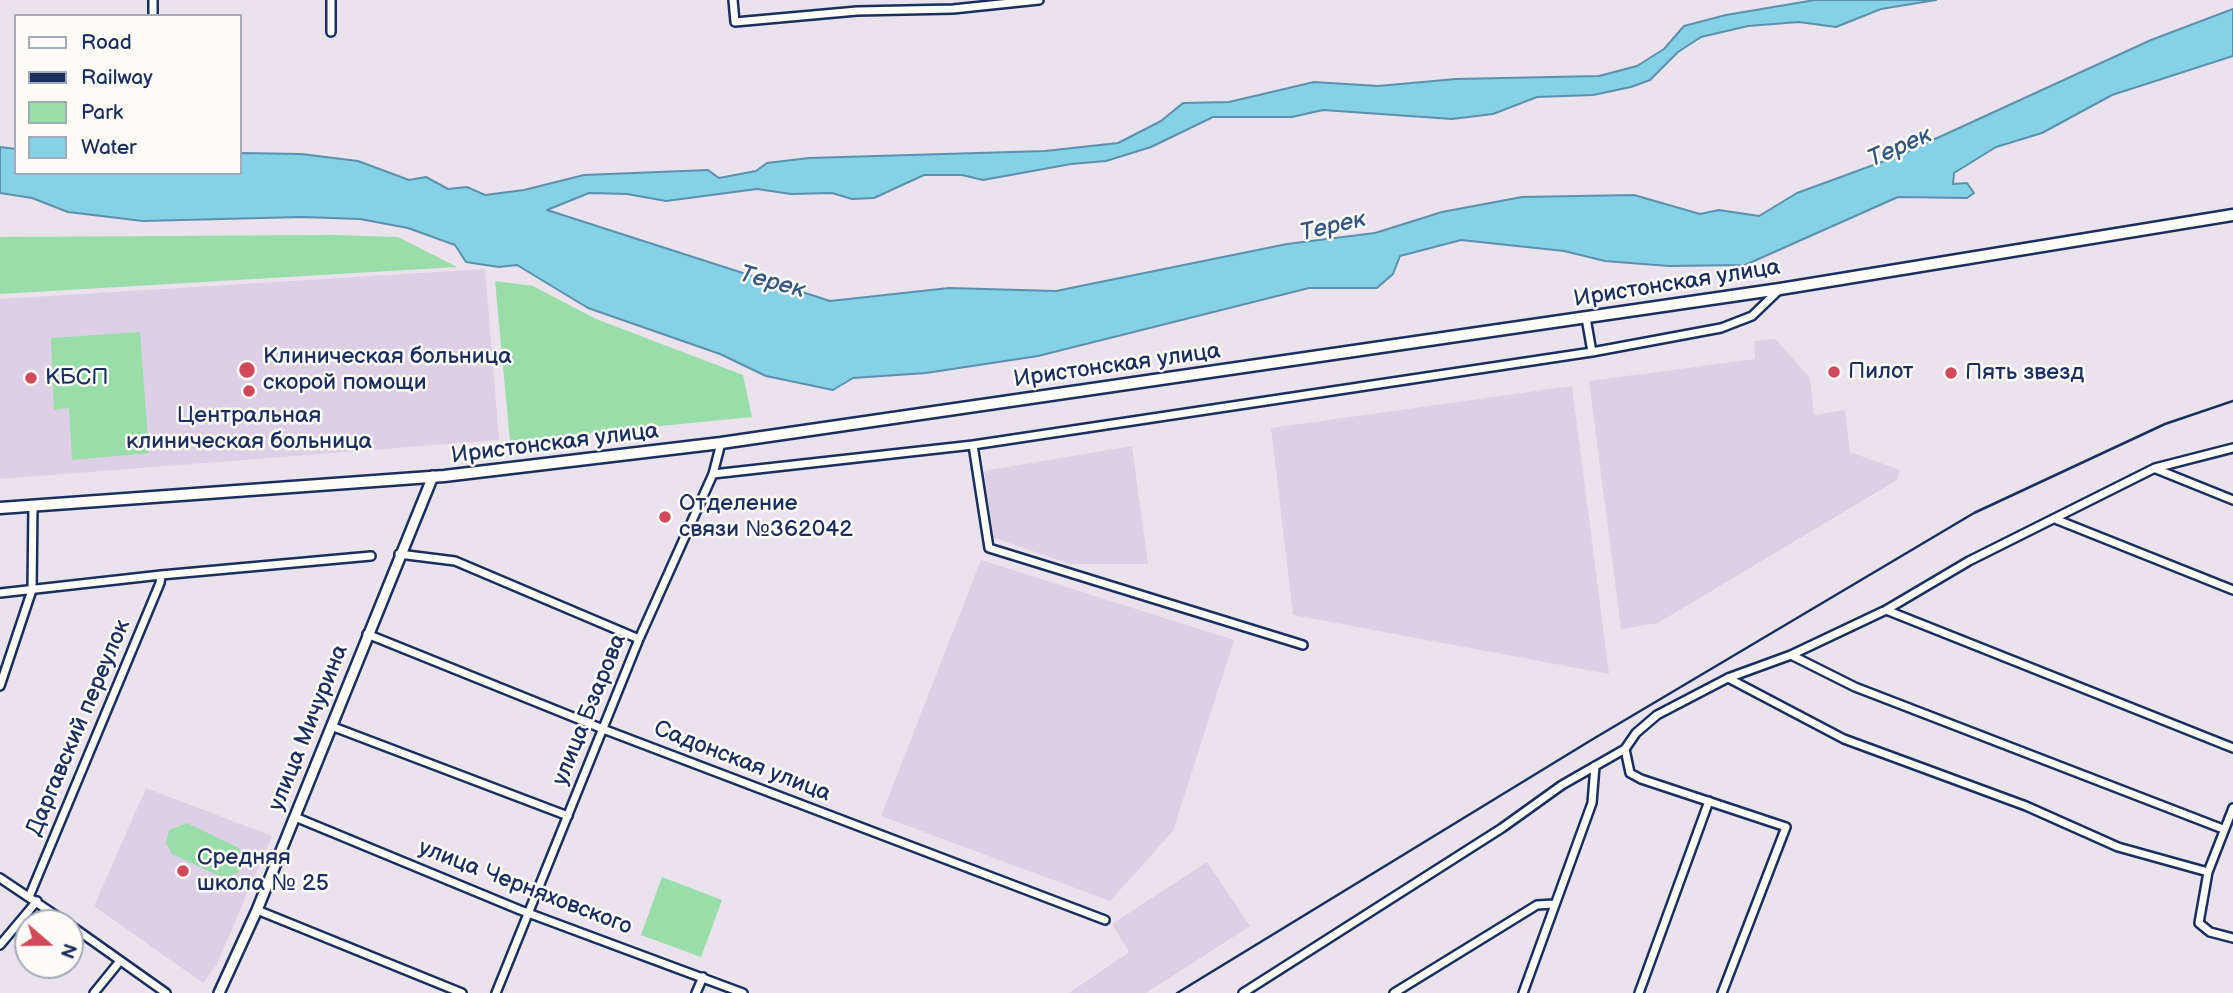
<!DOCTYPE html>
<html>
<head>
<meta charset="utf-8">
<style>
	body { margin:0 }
	#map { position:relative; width:2233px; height:993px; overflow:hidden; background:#eae2ed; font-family:"Balsamiq Sans",sans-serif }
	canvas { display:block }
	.legend { position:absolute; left:14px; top:14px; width:228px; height:161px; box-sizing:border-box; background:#fdfcf7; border:2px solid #a3aaba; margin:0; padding:9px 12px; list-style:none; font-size:21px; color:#1b2f5e }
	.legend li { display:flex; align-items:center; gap:14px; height:35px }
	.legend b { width:35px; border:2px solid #a3aaba }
	.north { position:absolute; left:14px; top:909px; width:70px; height:70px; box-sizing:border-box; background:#fdfcf7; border:2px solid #a3aaba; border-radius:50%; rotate:110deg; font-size:19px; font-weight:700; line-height:28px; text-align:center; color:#1b2f5e }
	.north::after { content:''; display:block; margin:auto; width:24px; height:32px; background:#d1495b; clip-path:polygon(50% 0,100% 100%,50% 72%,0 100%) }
</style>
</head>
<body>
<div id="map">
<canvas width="2233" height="993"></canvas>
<ul class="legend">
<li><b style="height:9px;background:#fdfcf7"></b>Road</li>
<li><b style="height:9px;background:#1b2f5e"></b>Railway</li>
<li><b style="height:19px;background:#99dda9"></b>Park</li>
<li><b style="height:19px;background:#85d1e5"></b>Water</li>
</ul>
<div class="north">N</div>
</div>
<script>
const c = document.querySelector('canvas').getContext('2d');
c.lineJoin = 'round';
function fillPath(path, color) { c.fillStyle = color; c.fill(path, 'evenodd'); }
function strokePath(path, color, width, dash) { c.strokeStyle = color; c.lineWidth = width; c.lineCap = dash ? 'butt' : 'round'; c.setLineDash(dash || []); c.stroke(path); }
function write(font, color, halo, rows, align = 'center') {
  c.font = font + ' "Balsamiq Sans",sans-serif'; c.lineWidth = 5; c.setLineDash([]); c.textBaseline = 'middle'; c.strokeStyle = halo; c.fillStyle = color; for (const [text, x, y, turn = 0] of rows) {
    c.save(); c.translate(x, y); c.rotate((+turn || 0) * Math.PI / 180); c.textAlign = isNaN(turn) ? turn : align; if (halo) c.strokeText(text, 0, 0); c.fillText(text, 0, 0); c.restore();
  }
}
fillPath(new Path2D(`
	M 485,269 L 499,440 L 0,479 L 0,299 Z
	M 1775,339 L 1810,378 L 1814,415 L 1845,410 L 1850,452 L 1900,470 L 1897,480 L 1658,623 L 1621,629 L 1589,381 L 1755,359 L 1754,341 Z
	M 1572,386 L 1609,674 L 1293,615 L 1271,428 Z
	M 1132,446 L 1148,564 L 1070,564 L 994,538 L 984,471 Z
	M 981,560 L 1234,640 L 1173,831 L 1110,901 L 881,816 Z
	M 146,788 L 272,836 L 217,964 L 203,983 L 94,906 Z
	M 1207,862 L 1250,926 L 1146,993 L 1069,993 L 1129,952 L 1112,924 Z`), '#ddd0e6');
fillPath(new Path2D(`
	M 335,235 L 398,237 L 457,267 L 0,294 L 0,237 Z
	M 495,281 L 533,286 L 596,319 L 743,375 L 752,417 L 510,441 Z
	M 140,332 L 149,453 L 72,460 L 69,408 L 54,410 L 51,338 Z
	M 187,823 L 239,848 L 243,861 L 238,873 L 226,877 L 219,876 L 172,854 L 166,843 L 169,830 Z
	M 662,877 L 722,900 L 701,957 L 641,935 Z`), '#99dda9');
const water = new Path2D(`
	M 1815,0 L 1936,0 L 1881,9 L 1836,27 L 1799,22 L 1748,26 L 1701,37 L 1678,52 L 1650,80 L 1631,87 L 1593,95 L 1537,97 L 1493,114 L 1452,119 L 1323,110 L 1292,117 L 1213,117 L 1151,147 L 1106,161 L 1071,164 L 983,180 L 962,175 L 924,175 L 874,198 L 852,199 L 832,193 L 791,194 L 757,189 L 666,201 L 627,194 L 589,193 L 547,210 L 830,301 L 949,288 L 1056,291 L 1287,244 L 1375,233 L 1442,212 L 1522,197 L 1634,195 L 1700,214 L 1719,210 L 1759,216 L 1797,193 L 1898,156 L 2151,40 L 2233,9 L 2233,56 L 2112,95 L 2042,133 L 1996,147 L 1954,173 L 1953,184 L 1967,183 L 1974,193 L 1967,198 L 1898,197 L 1745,265 L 1669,266 L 1605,261 L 1564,251 L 1461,240 L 1400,256 L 1393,274 L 1377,288 L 1309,288 L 1038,356 L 926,373 L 853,378 L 833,390 L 766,376 L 720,354 L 588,308 L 517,265 L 499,267 L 466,262 L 455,245 L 408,228 L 360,219 L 301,217 L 143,221 L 68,212 L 32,198 L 0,193 L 0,147 L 16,149 L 16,173 L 240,173 L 240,153 L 301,154 L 358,161 L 409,180 L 426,177 L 448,189 L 467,187 L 485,195 L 524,190 L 584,175 L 708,170 L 719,178 L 756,171 L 767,163 L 809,158 L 1045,151 L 1118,143 L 1161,121 L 1183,103 L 1229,102 L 1314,82 L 1378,86 L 1456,79 L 1599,76 L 1637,66 L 1664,49 L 1684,26 L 1726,15 Z`);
fillPath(water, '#85d1e5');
strokePath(water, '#5b90af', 2);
const minor = new Path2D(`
	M 153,0 L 153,16
	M 733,0 L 735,22 L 857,11 L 953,9 L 1039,0
	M 331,32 L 331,0
	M 1586,318 L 1592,352
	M 973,445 L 989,548 L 1303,645
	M 2156,469 L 2233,500
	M 713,474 L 973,445 L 1592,352 L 1721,328 L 1752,316 L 1780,289
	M 2055,519 L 2233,590
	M 399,554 L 455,561 L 639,639
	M 0,593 L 161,575 L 371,556
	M 1886,610 L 2233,748
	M 367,634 L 603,729 L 1105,920
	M 1791,655 L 1855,687 L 2223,829
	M 1728,678 L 1844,739 L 2026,806 L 2118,847 L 2208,872
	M 0,686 L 32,590 L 33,505
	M 331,726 L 568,816
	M 1625,749 L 1630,773 L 1641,779 L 1786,827 L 1722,993
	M 2233,808 L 2208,872 L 2199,923 L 2210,932 L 2233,938
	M 295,817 L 520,910 L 743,993
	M 0,878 L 67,923
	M 29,897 L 160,583 L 161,575
	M 257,910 L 462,993
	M 70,925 L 166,993
	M 0,945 L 37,901
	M 94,993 L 120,961
	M 496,993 L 639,639 L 713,474 L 721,443
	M 696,993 L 703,977
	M 1243,993 L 1502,828 L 1562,785 L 1625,749 L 1636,733 L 1657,715 L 1728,678 L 1791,655 L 1886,610 L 1969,561 L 2155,468 L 2233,448
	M 1394,993 L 1537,905 L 1554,904
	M 1523,993 L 1592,803 L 1595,766
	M 1639,993 L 1709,801`);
const tertiary = new Path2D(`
	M 219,993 L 257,910 L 433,476`);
const secondary = new Path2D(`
	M 0,508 L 444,476 L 721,443 L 1780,289 L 2233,215`);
strokePath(minor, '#1b2f5e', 12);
strokePath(tertiary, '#1b2f5e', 14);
strokePath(secondary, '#1b2f5e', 15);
strokePath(minor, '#fdfcf7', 7);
strokePath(tertiary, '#fdfcf7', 9);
strokePath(secondary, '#fdfcf7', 10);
strokePath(new Path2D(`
	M 1177,993 L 1593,739 L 1974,513 L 2165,424 L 2233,401`), '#1b2f5e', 2.5);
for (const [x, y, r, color] of [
	[247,370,9,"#d1495b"],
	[1834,372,7,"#d1495b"],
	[1951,373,7,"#d1495b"],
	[31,378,7,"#d1495b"],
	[249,391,7,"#d1495b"],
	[665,517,7,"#d1495b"],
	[183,871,7,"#d1495b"]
]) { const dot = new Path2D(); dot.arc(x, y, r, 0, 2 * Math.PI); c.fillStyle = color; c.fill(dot); strokePath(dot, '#fdfcf7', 2.5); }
write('23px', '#1b2f5e', '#fdfcf7', [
	["Иристонская улица",1677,284,-9],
	["Иристонская улица",1117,366,-8],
	["Иристонская улица",555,444,-7],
	["улица Бзарова",590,710,-68],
	["Даргавский переулок",79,728,-67],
	["улица Мичурина",309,728,-68],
	["Садонская улица",742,762,21],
	["улица Черняховского",525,888,21]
]);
write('23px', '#1b2f5e', '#fdfcf7', [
	["Клиническая больница",263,357],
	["скорой помощи",263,383],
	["Пилот",1848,372],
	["Пять звезд",1965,373],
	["КБСП",45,378],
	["Центральная",249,416,"center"],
	["клиническая больница",249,442,"center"],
	["Отделение",679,504],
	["связи №362042",679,530],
	["Средняя",197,858],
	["школа № 25",197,884]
], 'left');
write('italic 24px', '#365880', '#fdfcf7', [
	["Терек",1900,148,-24],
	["Терек",1333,227,-13],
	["Терек",772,283,15]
]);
</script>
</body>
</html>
